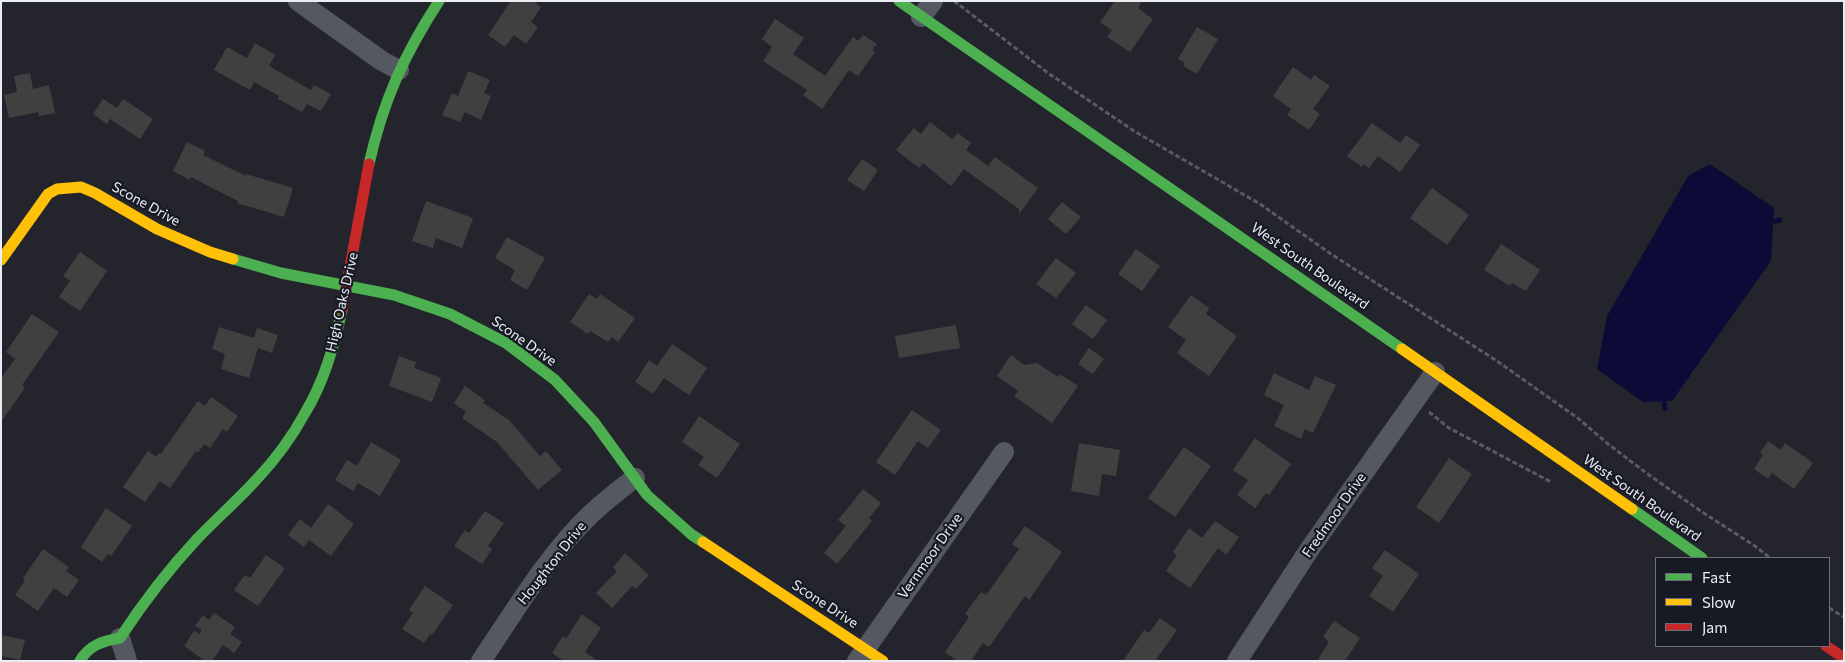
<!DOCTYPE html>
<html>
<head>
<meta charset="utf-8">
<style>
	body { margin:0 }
	#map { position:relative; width:1845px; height:662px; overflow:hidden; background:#24252c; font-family:Commissioner,sans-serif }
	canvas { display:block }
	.frame { position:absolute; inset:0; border:2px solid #ebedf5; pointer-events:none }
	.legend { position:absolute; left:1655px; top:557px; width:175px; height:90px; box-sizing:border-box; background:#171a25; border:1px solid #6c6e78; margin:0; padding:6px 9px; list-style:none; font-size:15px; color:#ebedf5 }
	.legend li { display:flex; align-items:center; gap:10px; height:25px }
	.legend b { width:25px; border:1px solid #6c6e78 }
</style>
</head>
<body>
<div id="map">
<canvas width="1845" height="662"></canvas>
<div class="frame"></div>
<ul class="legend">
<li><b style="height:6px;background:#4caf50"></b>Fast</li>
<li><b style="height:6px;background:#ffc107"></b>Slow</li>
<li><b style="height:6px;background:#c62828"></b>Jam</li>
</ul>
</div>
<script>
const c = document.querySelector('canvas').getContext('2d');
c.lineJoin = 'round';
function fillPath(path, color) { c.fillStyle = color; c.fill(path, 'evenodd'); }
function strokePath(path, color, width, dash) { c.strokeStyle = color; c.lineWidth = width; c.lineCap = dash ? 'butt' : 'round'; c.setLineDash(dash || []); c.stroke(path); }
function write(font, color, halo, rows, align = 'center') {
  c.font = font + ' Commissioner,sans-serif'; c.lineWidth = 4.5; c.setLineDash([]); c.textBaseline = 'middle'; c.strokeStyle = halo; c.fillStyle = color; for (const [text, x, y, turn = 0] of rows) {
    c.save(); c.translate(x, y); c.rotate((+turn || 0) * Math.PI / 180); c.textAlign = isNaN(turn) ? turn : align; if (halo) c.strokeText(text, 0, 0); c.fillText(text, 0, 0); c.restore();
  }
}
fillPath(new Path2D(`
	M 1710,164 L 1774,208 L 1771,261 L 1672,401 L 1643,402 L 1597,369 L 1607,316 L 1688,176 Z`), '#0c0b37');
strokePath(new Path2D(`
	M 1768,223 L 1780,220
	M 1663,395 L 1665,409`), '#0c0b37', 5);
fillPath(new Path2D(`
	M 511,1 L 533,1 L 541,7 L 531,22 L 538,27 L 526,44 L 514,35 L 505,47 L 488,35 Z
	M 1115,1 L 1142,1 L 1138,8 L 1153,19 L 1130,52 L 1107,37 L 1112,30 L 1100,22 Z
	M 775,19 L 804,38 L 793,54 L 825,76 L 853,37 L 858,41 L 863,35 L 877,44 L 872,50 L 875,52 L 858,76 L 849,70 L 822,109 L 803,95 L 807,90 L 763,61 L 772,47 L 762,39 Z
	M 1197,27 L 1218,39 L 1197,74 L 1183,66 L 1185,63 L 1178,59 Z
	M 255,43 L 275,55 L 269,66 L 311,90 L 314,85 L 331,94 L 321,111 L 307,104 L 302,112 L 278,99 L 279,96 L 254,82 L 250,90 L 214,70 L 227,47 L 247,58 Z
	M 1293,67 L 1311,80 L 1314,75 L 1330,86 L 1313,109 L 1320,114 L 1309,130 L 1287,115 L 1291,109 L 1273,96 Z
	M 468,71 L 490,80 L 484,93 L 491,96 L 481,120 L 465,112 L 460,122 L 442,115 L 452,93 L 458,96 Z
	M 30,73 L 33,89 L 49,85 L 55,113 L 39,116 L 38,112 L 9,118 L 4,95 L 17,92 L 14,76 Z
	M 103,99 L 117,108 L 123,99 L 153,119 L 140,139 L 110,119 L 112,115 L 107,124 L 93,114 Z
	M 930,122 L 952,139 L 958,133 L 971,143 L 966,150 L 988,166 L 995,157 L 1038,188 L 1019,214 L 1019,209 L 964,169 L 951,186 L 923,163 L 919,168 L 896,150 L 914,128 L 921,134 Z
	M 1372,123 L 1400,143 L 1406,135 L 1420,145 L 1400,172 L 1378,156 L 1369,168 L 1363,164 L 1362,167 L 1347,156 Z
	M 187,142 L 205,151 L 203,155 L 246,176 L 246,174 L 293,188 L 284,217 L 237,203 L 238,201 L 191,177 L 190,180 L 173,171 Z
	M 862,159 L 878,170 L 864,191 L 847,180 Z
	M 1432,188 L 1469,215 L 1447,245 L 1410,218 Z
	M 426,201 L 473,218 L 462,248 L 436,238 L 433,248 L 412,241 Z
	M 1062,202 L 1081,217 L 1066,234 L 1048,219 Z
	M 507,237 L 545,258 L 527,290 L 510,280 L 515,270 L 495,258 Z
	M 1501,244 L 1540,270 L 1526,291 L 1512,283 L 1510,286 L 1484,270 Z
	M 1136,249 L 1160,266 L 1142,291 L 1118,274 Z
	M 80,252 L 107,271 L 80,311 L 59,297 L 70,281 L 63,276 Z
	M 1056,258 L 1076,273 L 1056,298 L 1036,284 Z
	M 589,294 L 597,299 L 600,294 L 635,318 L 618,342 L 612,337 L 608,342 L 590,331 L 588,334 L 570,322 Z
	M 1191,295 L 1209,308 L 1206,314 L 1237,336 L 1209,376 L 1177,353 L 1186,340 L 1168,327 Z
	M 1086,305 L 1107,320 L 1093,339 L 1072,324 Z
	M 32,314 L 59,332 L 22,385 L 25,388 L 1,422 L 1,378 L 15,359 L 6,352 Z
	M 956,325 L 960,348 L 899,358 L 895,336 Z
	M 219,327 L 254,338 L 257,328 L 278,335 L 272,353 L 258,348 L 249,378 L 221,369 L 225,354 L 212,349 Z
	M 672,344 L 707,368 L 689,395 L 664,378 L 653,394 L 635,382 L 649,360 L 657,366 Z
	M 1089,348 L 1104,359 L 1093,374 L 1078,364 Z
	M 1011,355 L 1024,365 L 1037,363 L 1058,377 L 1060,374 L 1078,386 L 1052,423 L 1014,396 L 1018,391 L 997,376 Z
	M 399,356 L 416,362 L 414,368 L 441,378 L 432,402 L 389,386 Z
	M 1274,373 L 1309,390 L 1315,376 L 1336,385 L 1313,433 L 1305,429 L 1301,439 L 1274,426 L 1284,405 L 1264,395 Z
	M 465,386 L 485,400 L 483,403 L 509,420 L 540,456 L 546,451 L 562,470 L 538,490 L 497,442 L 462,418 L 466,412 L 454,403 Z
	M 211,397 L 238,416 L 227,432 L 223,429 L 210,448 L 204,444 L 198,453 L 196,451 L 170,488 L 160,481 L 145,502 L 123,487 L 148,451 L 156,457 L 159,453 L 161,454 L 198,401 L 205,406 Z
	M 912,410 L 941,430 L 928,448 L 918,441 L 895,475 L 876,462 Z
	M 699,416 L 740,444 L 717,478 L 698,465 L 704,457 L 682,442 Z
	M 1255,438 L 1291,464 L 1269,495 L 1266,493 L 1255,508 L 1237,495 L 1248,480 L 1233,470 Z
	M 1768,441 L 1781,450 L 1785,443 L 1813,463 L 1794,489 L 1772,473 L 1768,479 L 1754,469 L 1763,455 L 1760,453 Z
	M 371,442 L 401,460 L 380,496 L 358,483 L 353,491 L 335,480 L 347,460 L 357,466 Z
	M 1079,443 L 1120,450 L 1116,476 L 1102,474 L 1099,496 L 1071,491 Z
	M 1184,447 L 1211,466 L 1175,517 L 1148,498 Z
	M 1449,458 L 1472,474 L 1439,523 L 1416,507 Z
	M 863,489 L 881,503 L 869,518 L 872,521 L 837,564 L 824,553 L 846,526 L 838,520 Z
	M 328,504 L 354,524 L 331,556 L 309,540 L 304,547 L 288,535 L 300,519 L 311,528 Z
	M 106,508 L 132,526 L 111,556 L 108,554 L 102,562 L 81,547 Z
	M 485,511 L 504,523 L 488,546 L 492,549 L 482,564 L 454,546 L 465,530 L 469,533 Z
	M 1215,521 L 1239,537 L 1226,555 L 1218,548 L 1190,588 L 1166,571 L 1177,555 L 1173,552 L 1189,528 L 1202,538 Z
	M 1025,526 L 1062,552 L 1029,600 L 1025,596 L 989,647 L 983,643 L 971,661 L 957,661 L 945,652 L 969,617 L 965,614 L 981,592 L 986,595 L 1019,549 L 1012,544 Z
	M 43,549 L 69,567 L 66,571 L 79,580 L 67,597 L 54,588 L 38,611 L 15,595 L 25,580 L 23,578 Z
	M 1385,550 L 1419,574 L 1393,612 L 1369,596 L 1383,576 L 1372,568 Z
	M 625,553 L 649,575 L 636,589 L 632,586 L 612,608 L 596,593 L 617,571 L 613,567 Z
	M 266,555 L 285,568 L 258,606 L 234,590 L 245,575 L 250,578 Z
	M 425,586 L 453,605 L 432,635 L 430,634 L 424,643 L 402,629 L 413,613 L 409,610 Z
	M 214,613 L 235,627 L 230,634 L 242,642 L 234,653 L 223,645 L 212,661 L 205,661 L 184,646 L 194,631 L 199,634 L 202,630 L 195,626 L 203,615 L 209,620 Z
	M 582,614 L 601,628 L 585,652 L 598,661 L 564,661 L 552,653 L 563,636 L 566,639 Z
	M 1160,618 L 1177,630 L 1155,661 L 1123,661 L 1144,630 L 1149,633 Z
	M 1334,621 L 1360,638 L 1345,661 L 1317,661 L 1329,642 L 1323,637 Z
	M 1,635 L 25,640 L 20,660 L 1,656 Z`), '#414041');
strokePath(new Path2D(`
	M 954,1 L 1048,73 L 1134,131 L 1260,204 L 1331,254 L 1497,361 L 1579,419 L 1608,444 L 1649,475 L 1702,512 L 1755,546 L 1770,558
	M 1429,412 L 1449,428 L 1551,482
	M 1829,608 L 1844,617`), '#5a5b62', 3, [5, 2.5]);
strokePath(new Path2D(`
	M 298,1 L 382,61 L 399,70
	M 921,17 L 933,1
	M 120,638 L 127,661
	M 481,661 C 515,611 547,556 591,514 C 605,501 620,489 635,478
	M 857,661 L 1004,452
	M 1237,661 L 1309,550 L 1435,372`), '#565861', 20);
strokePath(new Path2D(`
	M 899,1 L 1402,349
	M 369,164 C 383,101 404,55 439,1
	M 233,259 L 281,273 L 394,295 L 450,314 L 506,343 L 555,380 L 594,422 L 647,495 L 692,535 L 703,542
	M 1632,509 L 1702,558
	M 80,661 C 89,645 103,641 120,638 C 143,603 168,570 197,539 C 216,519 237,501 256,480 C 275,460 292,437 305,413 C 324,382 334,346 342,310`), '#4caf50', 11);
strokePath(new Path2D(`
	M 1,260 L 48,194 L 57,189 L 81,187 L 95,193 L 157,229 L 210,252 L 233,259
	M 1402,349 L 1632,509
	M 703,542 L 883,661`), '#ffc107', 11);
strokePath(new Path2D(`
	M 342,310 L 369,164
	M 1826,646 L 1844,658`), '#c62828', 11);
write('14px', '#ebedf5', '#171a25', [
	["Scone Drive",146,204,29],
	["West South Boulevard",1310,266,35],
	["High Oaks Drive",342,302,-77],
	["Scone Drive",524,341,35],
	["West South Boulevard",1642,498,35],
	["Fredmoor Drive",1334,515,-55],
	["Vernmoor Drive",930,556,-55],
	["Houghton Drive",552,563,-52],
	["Scone Drive",825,604,33]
]);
</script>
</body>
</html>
